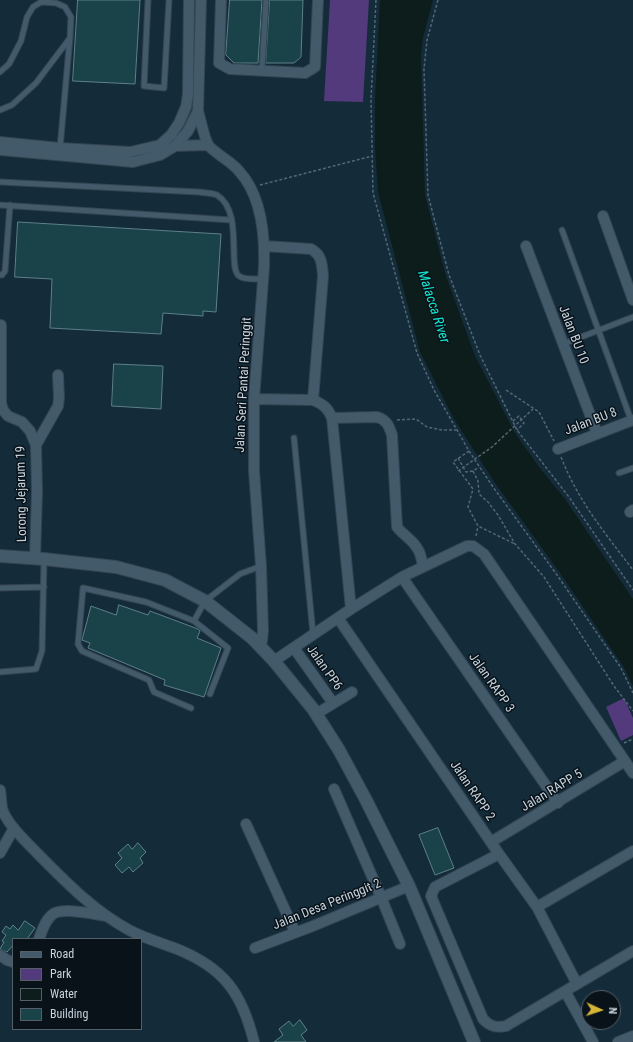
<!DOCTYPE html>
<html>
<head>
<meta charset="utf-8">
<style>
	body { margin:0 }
	#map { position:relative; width:633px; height:1042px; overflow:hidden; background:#142b3a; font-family:"Roboto Condensed",sans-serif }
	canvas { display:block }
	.legend { position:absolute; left:12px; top:938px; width:130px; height:92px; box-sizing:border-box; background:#091219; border:1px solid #555f67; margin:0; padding:5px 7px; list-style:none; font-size:12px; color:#c6d3dd }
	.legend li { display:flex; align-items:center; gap:8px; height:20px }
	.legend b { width:20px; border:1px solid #555f67 }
	.north { position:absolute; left:581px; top:990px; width:40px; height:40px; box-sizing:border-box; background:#091219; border:1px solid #555f67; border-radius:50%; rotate:93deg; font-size:11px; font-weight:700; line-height:16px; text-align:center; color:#c6d3dd }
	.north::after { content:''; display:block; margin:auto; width:14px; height:18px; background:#d5b535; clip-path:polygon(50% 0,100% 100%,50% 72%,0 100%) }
</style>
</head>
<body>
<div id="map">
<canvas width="633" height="1042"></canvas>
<ul class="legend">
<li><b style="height:5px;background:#435a6b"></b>Road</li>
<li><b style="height:11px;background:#533a7c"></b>Park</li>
<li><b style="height:11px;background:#0d1d1b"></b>Water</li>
<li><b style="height:11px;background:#194249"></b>Building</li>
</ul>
<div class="north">N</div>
</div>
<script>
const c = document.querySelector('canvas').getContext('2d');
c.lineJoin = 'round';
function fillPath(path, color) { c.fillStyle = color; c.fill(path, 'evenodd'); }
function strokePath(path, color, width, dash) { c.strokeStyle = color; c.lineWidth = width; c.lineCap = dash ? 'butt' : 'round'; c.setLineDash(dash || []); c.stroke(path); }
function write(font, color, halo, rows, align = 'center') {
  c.font = font + ' "Roboto Condensed",sans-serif'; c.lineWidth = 3; c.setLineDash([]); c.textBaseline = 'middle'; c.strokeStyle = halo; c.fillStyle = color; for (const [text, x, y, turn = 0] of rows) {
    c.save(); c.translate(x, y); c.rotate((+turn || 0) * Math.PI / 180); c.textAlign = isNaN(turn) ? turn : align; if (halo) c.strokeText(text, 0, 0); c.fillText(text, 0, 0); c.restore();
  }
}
fillPath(new Path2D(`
	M 330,0 L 369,0 L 363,102 L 324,101 Z
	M 624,698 L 633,718 L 633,735 L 621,741 L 606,707 Z`), '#533a7c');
fillPath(new Path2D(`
	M 380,0 L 433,0 L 423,38 L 421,55 L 425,195 L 446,276 L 475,356 L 515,433 L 539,467 L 565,499 L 633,599 L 633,686 L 623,666 L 560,573 L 495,483 L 454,419 L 420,352 L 378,192 L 375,147 L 375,99 Z`), '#0d1d1b');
const building = new Path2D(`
	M 78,0 L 140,0 L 135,84 L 73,81 Z
	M 230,0 L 262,0 L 258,63 L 234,63 L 226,55 Z
	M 270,0 L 303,0 L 301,57 L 294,63 L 266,63 Z
	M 18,222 L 221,234 L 216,312 L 203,311 L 203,316 L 163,313 L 161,334 L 50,328 L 52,279 L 15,277 Z
	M 114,364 L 163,366 L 161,409 L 112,406 Z
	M 119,605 L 148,615 L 150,611 L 198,629 L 200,631 L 197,638 L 221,648 L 204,697 L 164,685 L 165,680 L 88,648 L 90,643 L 82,640 L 91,606 L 116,615 Z
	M 438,828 L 454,868 L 435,875 L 419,835 Z
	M 138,843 L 146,852 L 140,858 L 143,863 L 133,872 L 129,867 L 122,873 L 115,865 L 122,858 L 118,853 L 128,844 L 132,849 Z
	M 25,921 L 35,928 L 27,939 L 13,939 L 13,945 L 7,952 L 0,949 L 4,942 L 2,941 L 6,935 L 2,932 L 6,926 L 10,929 L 13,925 L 18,930 Z
	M 300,1020 L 307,1030 L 301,1035 L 306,1042 L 274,1042 L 283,1035 L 279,1029 L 289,1021 L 293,1026 Z`);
fillPath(building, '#194249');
strokePath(building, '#5e8087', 1);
const lane = new Path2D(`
	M 148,0 L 144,86 L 164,88 L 169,0
	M 262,70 L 266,0
	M 0,72 L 9,64 L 21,41 L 27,17 L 33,7 L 41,2 L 56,3 L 65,7 L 71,17 L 70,37 L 60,148
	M 0,110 L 12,105 L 36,83 L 70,38
	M 0,182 L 199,192 C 204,193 212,193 217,195 C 244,212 227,267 239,276 C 244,280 256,279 263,279
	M 0,205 L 231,220
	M 562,230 L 631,420
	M 0,275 L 2,275 L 5,271 L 10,205
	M 563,344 L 633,317
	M 294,438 L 313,634
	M 619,473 L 633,468
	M 0,588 L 44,587
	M 194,621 L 228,648 L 210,694
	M 0,672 L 36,669 L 42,651 L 44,560
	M 191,708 L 154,692 L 149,680 L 82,651 L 78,644 L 83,588 L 146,602 L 194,621 L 205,601 L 240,574 L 261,566`);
const street = new Path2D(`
	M 221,0 L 219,63 L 230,69 L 305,73 L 315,67 L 318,0
	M 198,111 C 200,118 205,141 209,146 C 217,155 231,161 239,171 C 262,196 265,235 264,267 L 254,399 L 254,471 L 261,566 L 263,631 L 262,641 L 259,645
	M 0,142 L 60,148 L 130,152 L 160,145 L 171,135 L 179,123 L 186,107 L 188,94 L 189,0
	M 175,146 L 208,145
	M 0,150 L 133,162 L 160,155 L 175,146 L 188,131 L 198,111 L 201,0
	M 603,216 L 633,300
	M 264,246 L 311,249 C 322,255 322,264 323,276 L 313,400
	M 526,246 L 597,433
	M 1,325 L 1,403 L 3,410 L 8,416 L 22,422 L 30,431 L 36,445 L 37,492 L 35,558
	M 254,399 L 313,400 C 323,404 328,408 332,418 L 351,609
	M 332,418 L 377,417 C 387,420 389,426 392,435 L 397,527 C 403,535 412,539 417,548 C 421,553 422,561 423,567
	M 36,445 L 58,406 L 59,398 L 58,375
	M 558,449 L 633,420
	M 630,512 L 633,510
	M 402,577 L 558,803
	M 338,618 L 499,854 L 537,907 L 577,984
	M 294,648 L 333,703
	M 274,661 L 351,609 L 402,577 L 467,546 L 473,546 L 484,554 L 633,773
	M 316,714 L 352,692
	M 334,789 L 381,897 L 400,944
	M 0,790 C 1,795 1,802 2,808 C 6,824 28,843 39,855 C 67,883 94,911 129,930 C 144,938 161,943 177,949 C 224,968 242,993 254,1042
	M 246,824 L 295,932
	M 491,842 L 625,761
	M 0,853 L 14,828
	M 499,854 L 435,887 L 431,896 L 483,1019 C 490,1027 497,1028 506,1026 L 633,951
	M 537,907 L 633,851
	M 39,939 C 42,931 45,920 53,914 C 63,907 93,914 106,916
	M 255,948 L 313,926 L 409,886
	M 0,955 L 7,960 L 13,962
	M 565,991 L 593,1042
	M 618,1042 L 633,1036`);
const secondary = new Path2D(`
	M 0,556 L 44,559 L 116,567 L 165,580 L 205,601 L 252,638 L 274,661 L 313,709 L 339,750 L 366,800 L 409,886 L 474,1042`);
strokePath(lane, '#334552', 7);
strokePath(street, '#334552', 12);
strokePath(secondary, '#334552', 14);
strokePath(new Path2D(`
	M 376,0 L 371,99 L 373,193 L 417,353 L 434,390 L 469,451 L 453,462 L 473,489 L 468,507 L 478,526 L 515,544
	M 438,0 L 427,40 L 424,69 L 428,195 L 449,275 L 480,355 L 517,430 L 569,497 L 633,590
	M 260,185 L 372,156
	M 506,390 L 539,412 L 554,441
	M 397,420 L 416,419 L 427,427 L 442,430 L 456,430
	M 513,421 L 519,416 L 524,423 L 517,430
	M 469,451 L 493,487 L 557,575 L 621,668 L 633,693
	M 561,457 C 578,501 605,533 633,570
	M 458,458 L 466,472 L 473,471 L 479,467
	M 473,471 L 478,481 L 479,494 L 488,502 L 498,515 L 515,544 L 544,577 L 614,686 L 633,711
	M 476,536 L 478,526
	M 624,743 L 633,739`), '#546774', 1.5, [3, 2]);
strokePath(lane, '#435a6b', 5);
strokePath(street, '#435a6b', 10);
strokePath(secondary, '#435a6b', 12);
strokePath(new Path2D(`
	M 458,471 L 492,447 L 533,409`), '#546774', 1.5, [3, 2]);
write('13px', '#c6d3dd', '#091219', [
	["Jalan BU 10",573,335,69],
	["Jalan Seri Pantai Peringgit",244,385,-87],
	["Jalan BU 8",591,422,-21],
	["Lorong Jejarum 19",22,494,-91],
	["Jalan PP6",324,668,55],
	["Jalan RAPP 3",491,683,55],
	["Jalan RAPP 2",472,791,56],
	["Jalan RAPP 5",552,791,-31],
	["Jalan Desa Peringgit 2",327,905,-22]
]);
write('italic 14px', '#13e7d0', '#091219', [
	["Malacca River",433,307,72]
]);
</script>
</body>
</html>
